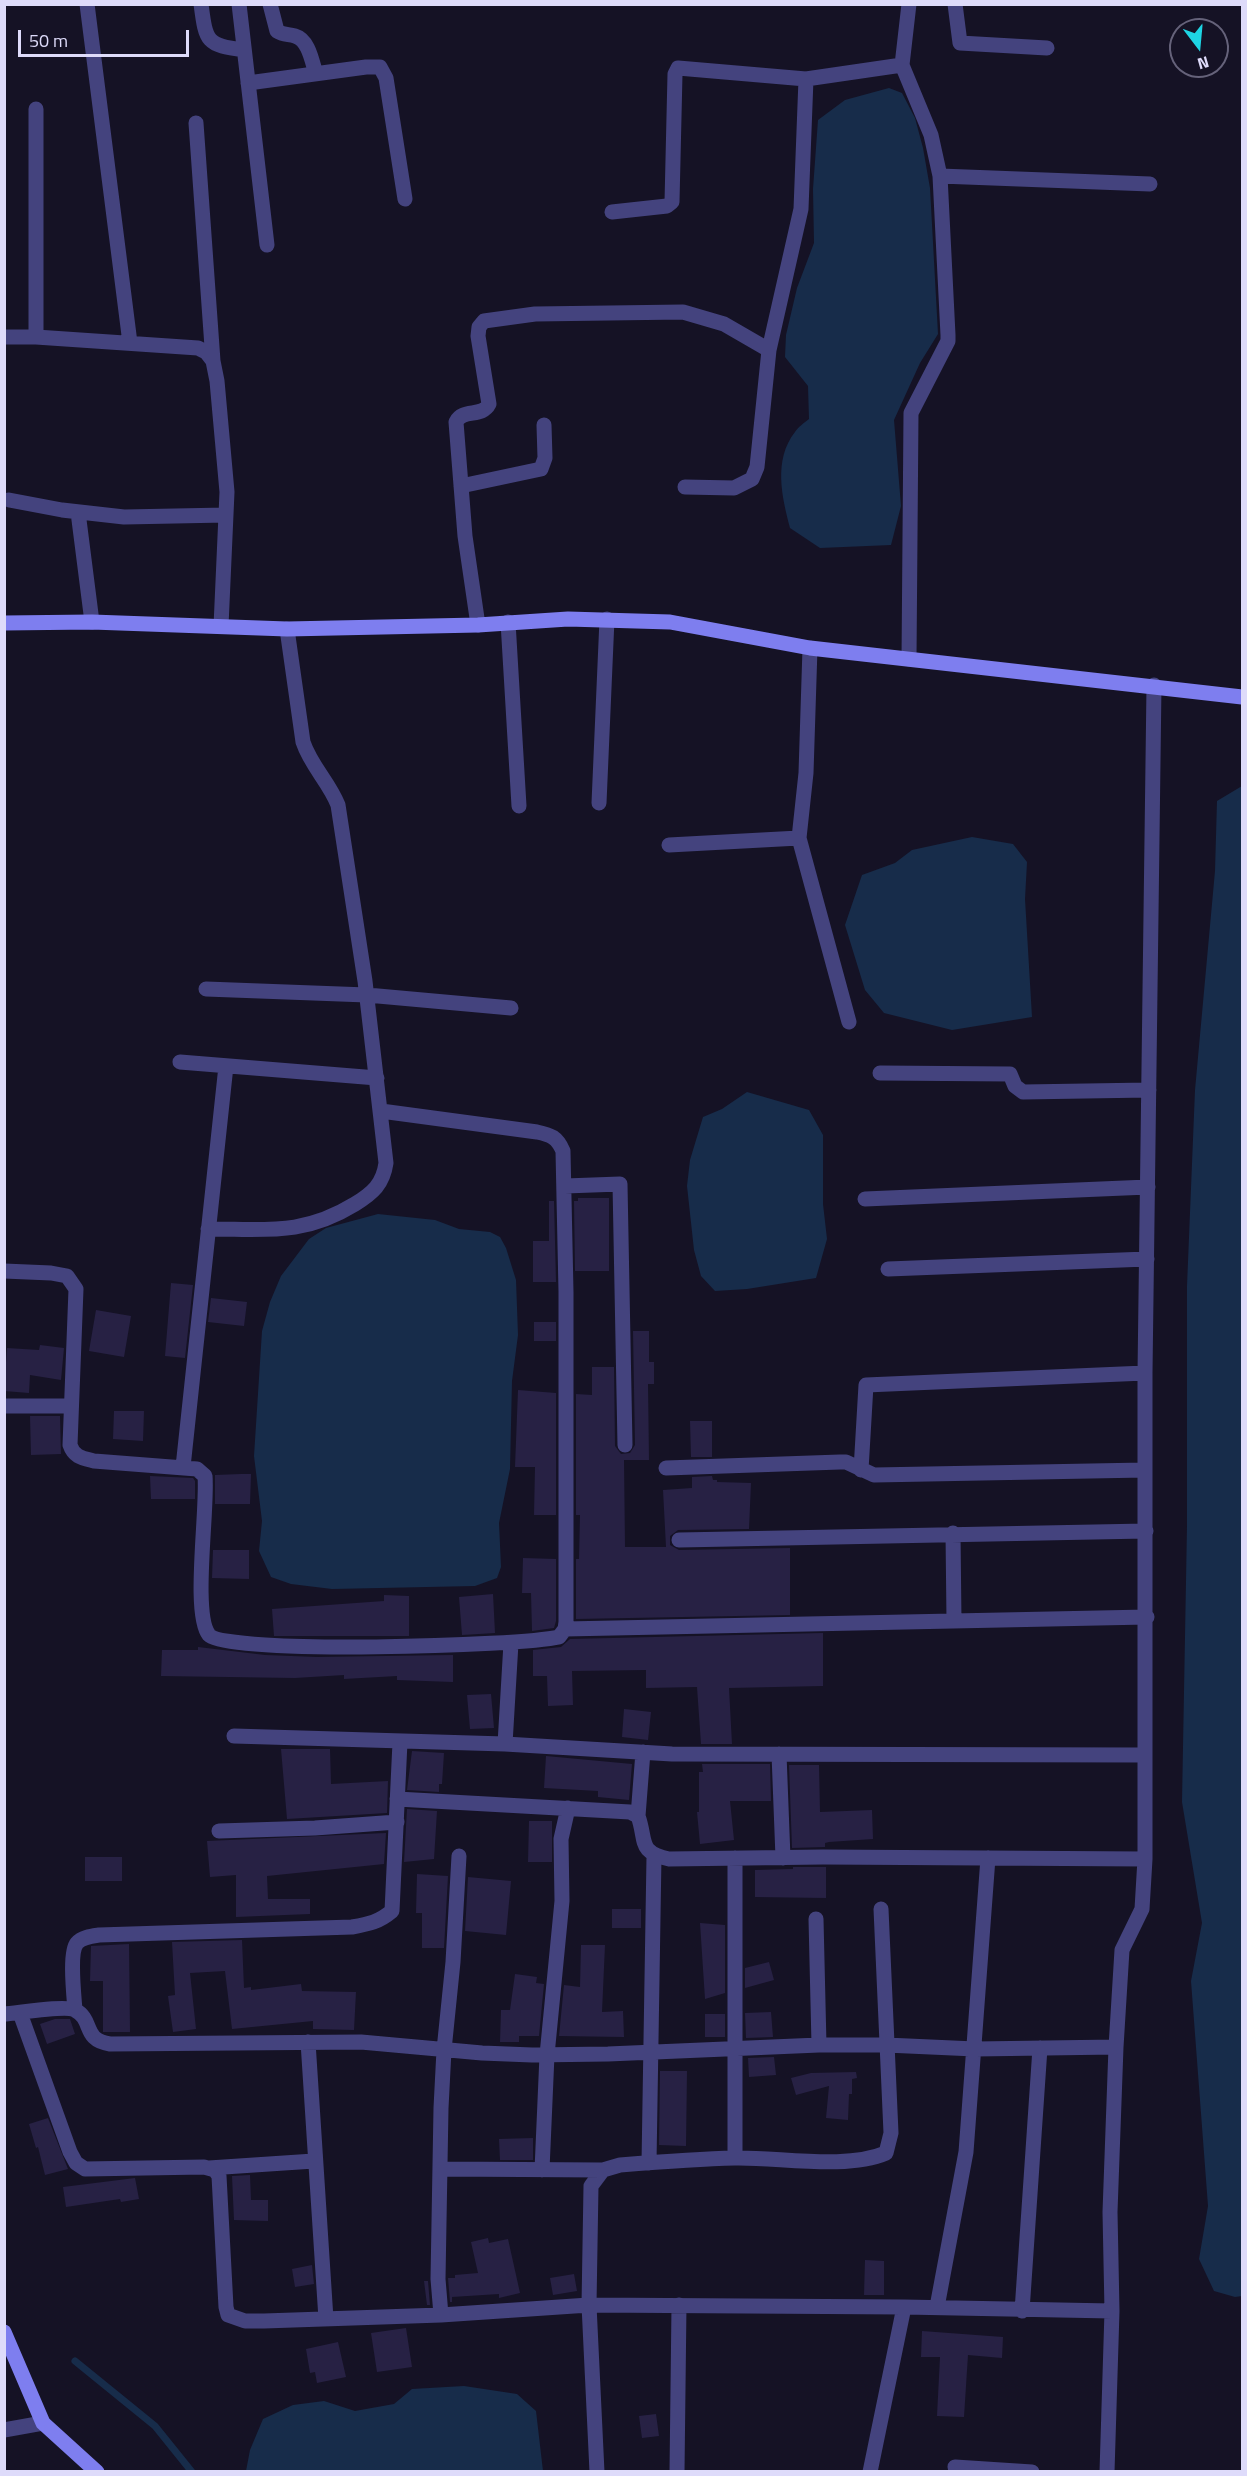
<!DOCTYPE html>
<html>
<head>
<meta charset="utf-8">
<style>
	body { margin:0 }
	#map { position:relative; width:1247px; height:2476px; overflow:hidden; background:#151225; font-family:"Titillium Web",sans-serif }
	canvas { display:block }
	.frame { position:absolute; inset:0; border:6px solid #dedbfa; pointer-events:none }
	.north { position:absolute; left:1169px; top:18px; width:60px; height:60px; box-sizing:border-box; background:#151225; border:2px solid #65627a; border-radius:50%; rotate:164deg; font-size:16px; font-weight:700; line-height:24px; text-align:center; color:#dedbfa }
	.north::after { content:''; display:block; margin:auto; width:21px; height:27px; background:#1ed4e3; clip-path:polygon(50% 0,100% 100%,50% 72%,0 100%) }
	.scale { position:absolute; left:18px; top:30px; width:171px; height:27px; box-sizing:border-box; border:3px solid #dedbfa; border-top:0; padding-left:8px; font-size:18px; line-height:21px; white-space:nowrap; color:#dedbfa; -webkit-text-stroke:4px #151225; paint-order:stroke }
</style>
</head>
<body>
<div id="map">
<canvas width="1247" height="2476"></canvas>
<div class="frame"></div>
<div class="north">N</div>
<div class="scale">50 m</div>
</div>
<script>
const c = document.querySelector('canvas').getContext('2d');
c.lineJoin = 'round';
function fillPath(path, color) { c.fillStyle = color; c.fill(path, 'evenodd'); }
function strokePath(path, color, width, dash) { c.strokeStyle = color; c.lineWidth = width; c.lineCap = dash ? 'butt' : 'round'; c.setLineDash(dash || []); c.stroke(path); }
fillPath(new Path2D(`
	M 889,88 L 902,93 L 915,118 L 923,148 L 930,188 L 938,334 L 920,363 L 894,420 L 901,506 L 891,545 L 820,548 L 790,528 C 782,497 773,460 795,432 C 798,427 804,423 809,419 L 808,386 L 785,357 L 786,335 L 797,288 L 814,243 L 813,189 L 818,120 L 845,100 Z
	M 1242,786 L 1242,2296 L 1235,2297 L 1214,2291 L 1199,2259 L 1208,2206 L 1191,1981 L 1202,1923 L 1182,1802 L 1187,1526 L 1187,1286 L 1195,1090 L 1215,871 L 1217,801 Z
	M 972,837 L 1013,844 L 1027,862 L 1025,899 L 1032,1017 L 952,1030 L 884,1013 L 865,990 L 845,925 L 862,875 L 895,863 L 912,850 Z
	M 747,1092 L 809,1110 L 823,1135 L 823,1204 L 827,1239 L 816,1278 L 747,1289 L 715,1291 L 701,1276 L 694,1250 L 687,1186 L 690,1160 L 703,1117 L 722,1109 Z
	M 378,1214 L 435,1220 L 459,1229 L 490,1232 L 500,1237 L 506,1248 L 516,1280 L 518,1335 L 512,1381 L 510,1469 L 499,1523 L 501,1567 L 497,1578 L 475,1586 L 332,1589 L 291,1584 L 271,1577 L 259,1551 L 262,1521 L 254,1456 L 262,1331 L 270,1302 L 281,1276 L 309,1239 L 326,1228 Z
	M 464,2386 L 517,2394 L 536,2411 L 543,2471 L 246,2471 L 250,2450 L 263,2419 L 293,2405 L 324,2401 L 355,2411 L 394,2404 L 412,2389 Z`), '#172c4a');
strokePath(new Path2D(`
	M 75,2361 L 155,2426 L 192,2472`), '#172c4a', 7);
fillPath(new Path2D(`
	M 578,1198 L 609,1198 L 609,1271 L 575,1271 L 574,1201 L 578,1201 Z
	M 549,1201 L 554,1201 L 556,1282 L 533,1282 L 533,1241 L 549,1241 Z
	M 171,1283 L 193,1285 L 185,1358 L 165,1356 Z
	M 211,1298 L 247,1302 L 244,1326 L 208,1322 Z
	M 96,1310 L 131,1316 L 124,1357 L 89,1351 Z
	M 534,1322 L 556,1322 L 556,1341 L 534,1341 Z
	M 633,1331 L 649,1331 L 649,1362 L 654,1362 L 654,1384 L 648,1384 L 649,1460 L 624,1460 L 625,1547 L 666,1547 L 663,1490 L 692,1488 L 692,1477 L 712,1476 L 713,1480 L 717,1480 L 717,1482 L 751,1483 L 749,1529 L 678,1530 L 670,1536 L 670,1545 L 679,1550 L 790,1548 L 790,1615 L 576,1619 L 576,1559 L 579,1559 L 580,1515 L 576,1515 L 576,1394 L 592,1395 L 592,1367 L 614,1367 L 615,1446 L 621,1454 L 630,1453 L 635,1445 Z
	M 40,1345 L 64,1348 L 61,1380 L 30,1375 L 29,1393 L 4,1391 L 7,1348 L 39,1350 Z
	M 518,1390 L 556,1393 L 556,1515 L 534,1515 L 535,1467 L 515,1467 Z
	M 114,1411 L 144,1411 L 143,1441 L 113,1439 Z
	M 30,1416 L 60,1416 L 61,1454 L 31,1455 Z
	M 690,1421 L 712,1421 L 712,1457 L 691,1457 Z
	M 241,1474 L 251,1474 L 250,1504 L 215,1504 L 215,1475 Z
	M 150,1476 L 193,1478 L 195,1481 L 195,1499 L 151,1499 Z
	M 213,1550 L 249,1550 L 249,1579 L 212,1578 Z
	M 523,1558 L 556,1559 L 556,1621 L 554,1628 L 532,1631 L 531,1593 L 522,1593 Z
	M 493,1594 L 495,1633 L 462,1635 L 459,1597 Z
	M 384,1595 L 409,1596 L 409,1636 L 274,1636 L 272,1609 L 384,1601 Z
	M 823,1633 L 823,1686 L 729,1688 L 732,1744 L 701,1744 L 697,1687 L 646,1688 L 646,1670 L 572,1671 L 573,1705 L 548,1706 L 547,1676 L 533,1676 L 533,1650 L 561,1647 L 570,1639 Z
	M 198,1647 L 265,1655 L 317,1657 L 453,1655 L 453,1682 L 397,1680 L 397,1676 L 344,1679 L 344,1675 L 295,1678 L 161,1676 L 162,1650 L 198,1650 Z
	M 491,1694 L 494,1728 L 470,1729 L 467,1695 Z
	M 624,1709 L 651,1712 L 648,1740 L 622,1737 Z
	M 281,1749 L 330,1749 L 331,1784 L 388,1781 L 387,1813 L 287,1819 Z
	M 412,1751 L 444,1753 L 442,1784 L 439,1784 L 439,1792 L 407,1790 Z
	M 546,1756 L 632,1764 L 629,1800 L 598,1797 L 598,1791 L 544,1788 Z
	M 702,1764 L 770,1764 L 771,1801 L 730,1801 L 734,1840 L 700,1844 L 697,1812 L 699,1812 L 699,1772 L 703,1772 Z
	M 789,1765 L 819,1765 L 820,1812 L 872,1810 L 873,1839 L 829,1842 L 825,1843 L 825,1847 L 792,1848 Z
	M 407,1809 L 437,1811 L 434,1859 L 404,1862 Z
	M 529,1821 L 552,1821 L 552,1862 L 528,1862 Z
	M 386,1833 L 384,1864 L 267,1876 L 268,1899 L 310,1899 L 310,1914 L 236,1917 L 236,1875 L 210,1877 L 207,1841 Z
	M 85,1857 L 122,1857 L 122,1881 L 85,1881 Z
	M 793,1867 L 826,1867 L 826,1898 L 755,1897 L 755,1870 L 793,1869 Z
	M 417,1874 L 448,1876 L 444,1948 L 422,1948 L 422,1913 L 416,1913 Z
	M 468,1877 L 511,1881 L 506,1935 L 465,1931 Z
	M 612,1909 L 641,1909 L 641,1928 L 612,1928 Z
	M 700,1923 L 725,1925 L 725,1993 L 705,1999 Z
	M 242,1940 L 244,1988 L 251,1987 L 251,1990 L 301,1984 L 302,1991 L 356,1992 L 354,2030 L 313,2029 L 313,2021 L 232,2029 L 225,1971 L 190,1973 L 196,2029 L 173,2032 L 168,1996 L 175,1995 L 172,1942 Z
	M 129,1944 L 130,2032 L 103,2032 L 103,1981 L 90,1981 L 91,1946 Z
	M 581,1945 L 605,1945 L 602,2012 L 623,2011 L 624,2037 L 559,2036 L 564,1985 L 580,1987 Z
	M 769,1962 L 774,1980 L 745,1988 L 745,1968 Z
	M 515,1974 L 537,1977 L 536,1983 L 544,1984 L 539,2036 L 519,2036 L 519,2042 L 500,2042 L 501,2010 L 510,2010 Z
	M 771,2012 L 773,2037 L 746,2038 L 745,2013 Z
	M 705,2014 L 725,2014 L 725,2037 L 705,2037 Z
	M 55,2019 L 70,2019 L 75,2034 L 47,2044 L 40,2024 Z
	M 774,2057 L 776,2075 L 749,2077 L 748,2058 Z
	M 660,2071 L 687,2071 L 686,2146 L 659,2145 Z
	M 856,2072 L 857,2078 L 852,2079 L 852,2094 L 849,2094 L 848,2120 L 826,2118 L 829,2086 L 796,2095 L 791,2078 L 811,2073 Z
	M 48,2118 L 68,2169 L 45,2175 L 38,2147 L 36,2148 L 29,2124 Z
	M 533,2138 L 533,2160 L 500,2160 L 499,2139 Z
	M 250,2175 L 251,2200 L 268,2200 L 268,2221 L 234,2220 L 232,2176 Z
	M 135,2178 L 139,2199 L 121,2202 L 120,2199 L 66,2207 L 63,2187 Z
	M 488,2238 L 489,2243 L 508,2239 L 520,2293 L 499,2298 L 499,2294 L 452,2297 L 452,2302 L 450,2302 L 448,2278 L 455,2278 L 455,2275 L 478,2273 L 471,2242 Z
	M 865,2260 L 884,2261 L 884,2295 L 864,2295 Z
	M 312,2265 L 314,2284 L 295,2287 L 292,2269 Z
	M 574,2274 L 577,2291 L 553,2295 L 550,2278 Z
	M 424,2281 L 428,2281 L 430,2305 L 427,2305 Z
	M 406,2328 L 412,2367 L 377,2372 L 371,2333 Z
	M 922,2331 L 1003,2337 L 1002,2358 L 968,2355 L 964,2417 L 937,2416 L 940,2357 L 921,2357 Z
	M 338,2342 L 346,2377 L 317,2383 L 315,2372 L 310,2373 L 306,2349 Z
	M 656,2414 L 659,2436 L 642,2438 L 639,2416 Z`), '#272144');
strokePath(new Path2D(`
	M 87,4 L 130,343
	M 201,4 C 206,42 206,45 244,50
	M 239,4 L 267,245
	M 270,4 L 277,31 C 283,35 288,34 295,36 C 309,40 312,62 316,74
	M 955,4 L 960,43 L 1047,48
	M 248,83 L 366,67 L 380,67 L 386,78 L 405,199
	M 196,123 L 213,361
	M 940,176 L 1150,184
	M 612,212 L 667,206 L 672,202 L 675,74 L 678,68 L 806,79 L 902,65
	M 4,337 L 36,337 L 198,348 L 206,352 L 213,361 L 217,381 L 227,492 L 221,626
	M 36,337 L 36,109
	M 461,486 L 541,469 L 545,458 L 544,425
	M 685,487 L 734,488 L 752,479 L 757,467 L 769,350 L 801,209 L 806,79
	M 9,500 L 62,510 L 124,517 L 226,515
	M 78,512 L 92,622
	M 508,622 L 519,806
	M 478,625 L 465,536 L 456,422 C 463,408 482,418 489,404 L 478,336 L 479,327 L 484,321 L 535,314 L 683,312 L 724,324 L 769,350
	M 810,648 L 806,773 L 799,838 L 849,1022
	M 909,659 L 911,413 L 948,341 L 948,335 L 940,176 L 931,135 L 902,65 L 909,4
	M 599,803 L 607,619
	M 669,845 L 799,838
	M 206,989 L 367,995 L 511,1008
	M 180,1062 L 377,1078
	M 880,1073 L 1010,1074 L 1015,1086 L 1023,1092 L 1149,1090
	M 565,1186 L 620,1184 L 625,1445
	M 865,1199 L 1148,1187
	M 208,1229 C 266,1229 303,1236 355,1204 C 373,1193 383,1184 386,1163 L 365,981 L 338,805 C 329,782 311,766 303,742 L 287,629
	M 888,1269 L 1147,1259
	M 4,1271 L 51,1273 L 67,1276 L 76,1289 L 70,1445 C 74,1457 82,1458 94,1461 L 197,1469 L 205,1476 C 208,1509 192,1614 209,1635 C 226,1655 521,1646 559,1637 L 565,1629 L 566,1622 L 566,1292 L 563,1151 C 557,1137 551,1135 537,1132 L 381,1111
	M 4,1406 L 71,1406
	M 183,1467 L 226,1066
	M 666,1468 L 840,1462 L 846,1462 L 874,1475 L 1145,1470
	M 861,1470 L 866,1385 L 1145,1373
	M 953,1533 L 954,1621
	M 679,1540 L 1146,1531
	M 565,1629 L 1147,1617
	M 234,1736 L 505,1744 L 672,1754 L 1144,1755
	M 505,1744 L 511,1643
	M 779,1754 L 783,1858
	M 397,1799 L 630,1812 L 638,1816 C 647,1841 637,1852 669,1859 L 823,1857 L 1145,1859
	M 638,1816 L 643,1752
	M 219,1831 L 315,1828 L 397,1822
	M 816,1919 L 819,2045
	M 75,2010 C 74,1996 69,1952 77,1943 C 82,1937 92,1936 99,1935 L 352,1927 C 369,1924 379,1922 392,1911 L 400,1742
	M 20,2013 L 70,2152 L 76,2163 L 85,2169 L 204,2167 L 215,2170 L 219,2176 L 226,2307 L 228,2315 L 245,2321 L 264,2321 L 441,2315 L 589,2305 L 904,2307 L 1112,2311
	M 4,2014 C 18,2013 66,2005 75,2010 C 94,2020 82,2040 110,2044 L 361,2042 L 482,2053 L 532,2055 L 608,2054 L 819,2045 L 886,2045 L 975,2049 L 1116,2047
	M 308,2042 L 326,2319
	M 735,2158 L 735,1858
	M 649,2163 L 654,1856
	M 209,2168 L 314,2161
	M 440,2169 L 603,2170
	M 542,2170 L 547,2055 L 562,1901 L 561,1839 L 568,1808
	M 937,2307 L 966,2152 L 988,1858
	M 1022,2311 L 1040,2048
	M 441,2315 L 438,2279 L 441,2108 L 444,2050 L 453,1962 L 459,1856
	M 4,2430 L 43,2423
	M 955,2467 L 1032,2472
	M 597,2472 L 589,2305 L 591,2186 L 603,2170 L 620,2165 C 658,2162 697,2159 735,2158 C 779,2157 846,2170 886,2153 L 891,2133 L 881,1909
	M 677,2472 L 679,2305
	M 870,2472 L 904,2307
	M 1107,2472 L 1112,2311 L 1110,2212 L 1116,2047 L 1122,1950 L 1142,1909 L 1145,1859 L 1145,1373 L 1154,685`), '#44437e', 15);
strokePath(new Path2D(`
	M 4,623 L 92,622 L 287,629 L 478,625 L 568,619 L 670,622 L 810,648 L 1242,697
	M 4,2332 L 43,2423 L 97,2472`), '#7e7eef', 15);
</script>
</body>
</html>
